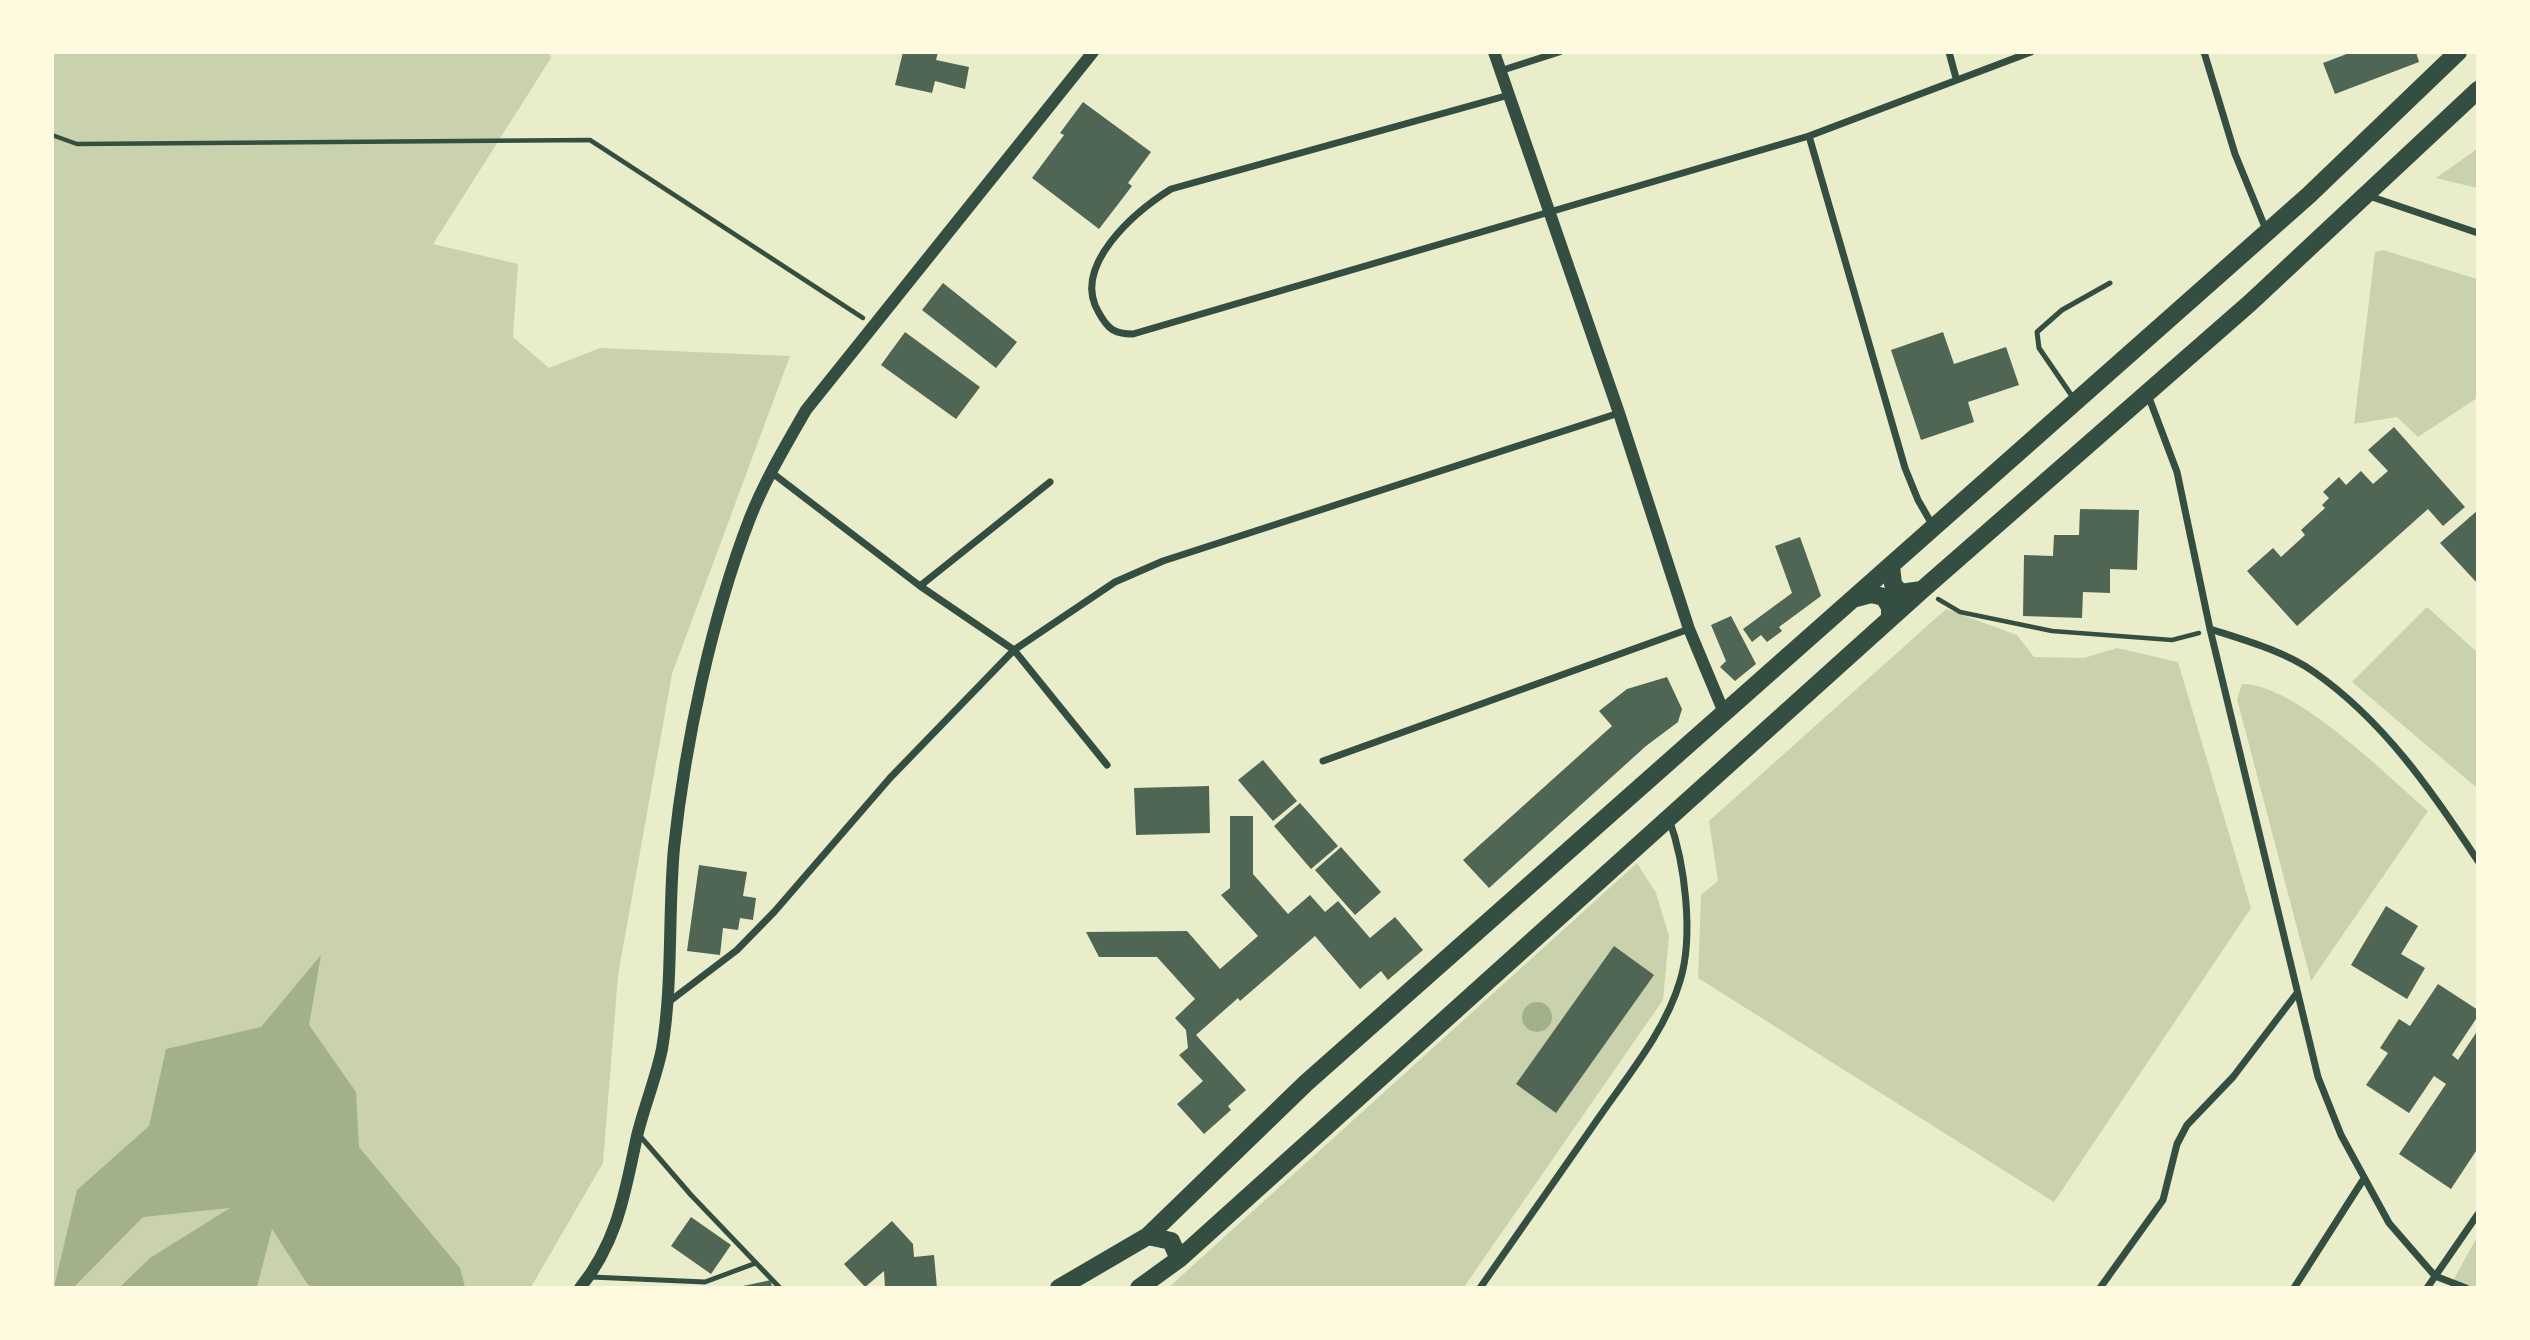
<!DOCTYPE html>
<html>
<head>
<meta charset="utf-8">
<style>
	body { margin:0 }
	#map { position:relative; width:2530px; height:1340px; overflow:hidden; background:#e9edc9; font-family:Inter,sans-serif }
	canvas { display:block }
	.frame { position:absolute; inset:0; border:54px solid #fefae0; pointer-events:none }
</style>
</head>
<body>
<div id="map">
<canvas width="2530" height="1340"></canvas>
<div class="frame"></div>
</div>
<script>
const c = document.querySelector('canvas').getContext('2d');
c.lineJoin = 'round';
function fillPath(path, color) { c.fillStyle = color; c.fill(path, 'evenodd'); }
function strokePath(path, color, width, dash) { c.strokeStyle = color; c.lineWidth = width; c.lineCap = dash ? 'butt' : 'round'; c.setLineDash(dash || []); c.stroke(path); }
fillPath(new Path2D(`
	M 52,53 L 549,53 L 551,58 L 433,244 L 518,264 L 513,337 L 549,368 L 600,348 L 790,356 L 672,674 L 618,975 L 603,1163 L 531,1287 L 53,1287 Z
	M 2477,149 L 2477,188 L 2436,178 Z
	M 2383,250 L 2477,279 L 2477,398 L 2418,437 L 2397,417 L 2354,424 L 2375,252 Z
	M 2427,607 L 2477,652 L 2477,788 L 2352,682 Z
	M 1946,609 L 2017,635 L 2034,657 L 2084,658 L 2117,648 L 2178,662 L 2251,908 L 2054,1202 L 1698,978 L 1701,895 L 1718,881 L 1709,821 Z
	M 2242,684 C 2296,684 2386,775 2428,811 L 2311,981 L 2237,699 Z
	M 1637,863 L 1656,893 L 1669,936 L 1663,1000 L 1464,1287 L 1168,1288 Z
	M 2477,1237 L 2477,1287 L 2449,1288 Z`), '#cad2ad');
fillPath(new Path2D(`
	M 321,955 L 309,1025 L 356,1092 L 359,1147 L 460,1268 L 465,1287 L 313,1287 L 308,1285 L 272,1229 L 257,1287 L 120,1287 L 150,1258 L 230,1208 L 143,1217 L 74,1287 L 54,1287 L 77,1190 L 149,1126 L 166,1049 L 261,1027 Z
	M1522 1017a15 15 0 1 1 30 0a15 15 0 1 1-30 0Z`), '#a3b18a');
fillPath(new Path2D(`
	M 903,52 L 938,52 L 936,60 L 969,67 L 965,89 L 935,81 L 932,93 L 895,85 Z
	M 2352,52 L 2416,52 L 2419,62 L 2335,94 L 2323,63 Z
	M 1083,102 L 1151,152 L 1128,183 L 1132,186 L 1099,229 L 1032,178 L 1064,135 L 1060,133 Z
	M 943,283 L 1017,342 L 996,368 L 922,310 Z
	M 905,332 L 980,387 L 956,419 L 881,365 Z
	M 1943,332 L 1954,364 L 2006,347 L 2019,385 L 1968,402 L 1974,422 L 1921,440 L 1891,350 Z
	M 2394,427 L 2465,507 L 2443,526 L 2428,509 L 2297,626 L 2247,571 L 2273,548 L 2281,557 L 2305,535 L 2301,530 L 2325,508 L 2322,505 L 2329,498 L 2323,492 L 2339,477 L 2346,485 L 2361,471 L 2373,484 L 2388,471 L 2368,450 Z
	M 2080,509 L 2139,510 L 2137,570 L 2110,569 L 2110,593 L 2083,592 L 2082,618 L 2023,616 L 2024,555 L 2053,556 L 2054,535 L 2079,535 Z
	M 2478,510 L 2478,584 L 2440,543 Z
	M 1800,537 L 1821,596 L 1779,627 L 1782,631 L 1767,642 L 1761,635 L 1752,642 L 1743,629 L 1792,593 L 1775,546 Z
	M 1731,616 L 1756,664 L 1735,681 L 1720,667 L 1726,661 L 1711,625 Z
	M 1667,677 L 1682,709 L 1678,722 L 1646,746 L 1489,888 L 1463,860 L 1612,726 L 1599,711 L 1627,689 Z
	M 1263,760 L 1297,801 L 1273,821 L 1238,780 Z
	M 1209,786 L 1210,833 L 1136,835 L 1134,788 Z
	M 1300,803 L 1338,846 L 1311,869 L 1274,826 Z
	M 1230,816 L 1253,816 L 1253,874 L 1288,914 L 1310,895 L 1325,912 L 1338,901 L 1370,938 L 1395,917 L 1423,950 L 1388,980 L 1381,971 L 1360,989 L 1315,936 L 1240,1001 L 1238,998 L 1196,1035 L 1246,1090 L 1228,1106 L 1231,1110 L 1204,1134 L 1177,1104 L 1203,1081 L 1179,1055 L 1188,1048 L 1186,1030 L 1175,1018 L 1195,999 L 1157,957 L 1099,957 L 1086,932 L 1187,931 L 1220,969 L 1258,936 L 1221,895 L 1230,888 Z
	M 1341,847 L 1381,892 L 1355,915 L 1315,870 Z
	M 699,865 L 747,872 L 743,896 L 756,898 L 753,920 L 740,918 L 738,930 L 723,928 L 720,955 L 687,951 Z
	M 2386,906 L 2418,926 L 2401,954 L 2425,968 L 2407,999 L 2351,965 Z
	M 1614,946 L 1654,975 L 1556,1113 L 1516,1084 Z
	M 2438,984 L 2478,1010 L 2478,1016 L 2452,1055 L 2458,1060 L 2478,1030 L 2478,1148 L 2451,1189 L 2399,1154 L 2446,1084 L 2434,1076 L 2409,1113 L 2366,1085 L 2388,1053 L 2380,1048 L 2399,1019 L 2410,1026 Z
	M 691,1217 L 731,1245 L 711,1274 L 671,1246 Z
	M 892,1221 L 913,1244 L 914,1257 L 934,1255 L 937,1288 L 885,1288 L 884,1271 L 865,1287 L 844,1264 Z
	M 771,1280 L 772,1288 L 743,1288 L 743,1286 Z`), '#4f6655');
strokePath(new Path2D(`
	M 52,135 L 77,144 L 590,140 L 863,318
	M 1938,599 L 1960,612 L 2052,631 L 2172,640 L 2199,633`), '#344e41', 4.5);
strokePath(new Path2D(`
	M 2074,399 L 2039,348 L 2037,332 L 2062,310 L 2110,283
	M 640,1136 L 691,1195 L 780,1288
	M 591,1277 L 705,1282 L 756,1263`), '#344e41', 5);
strokePath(new Path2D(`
	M 1949,52 L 1956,78
	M 2204,52 L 2235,154 L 2267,232
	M 1500,71 L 1559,52
	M 1509,95 L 1171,189 C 1136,211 1070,266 1099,313 C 1108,329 1114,334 1133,334 L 1809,136 L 2031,52
	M 1809,136 L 1905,468 L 1918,500 L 1933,526
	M 2369,196 L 2478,233
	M 2148,395 L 2177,472 L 2210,629 L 2318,1077 L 2341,1135 L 2389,1223 L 2435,1276 L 2466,1288
	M 771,472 L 920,586 L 1014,650 L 1107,765
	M 920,586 L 1050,482
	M 2210,629 C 2244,640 2284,651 2314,672 C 2383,720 2432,791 2478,861
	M 1323,761 L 1689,629
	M 666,1004 L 737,950 L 775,911 L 890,778 L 1014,650 L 1115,582 L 1163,561 L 1619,413
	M 1480,1288 C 1521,1229 1562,1171 1602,1113 C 1630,1073 1666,1029 1680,981 C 1694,936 1685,863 1669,819
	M 2100,1288 L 2163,1200 L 2177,1144 L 2187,1125 L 2233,1077 L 2297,993
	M 2294,1288 L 2363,1180
	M 2427,1288 L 2478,1214`), '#344e41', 7);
strokePath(new Path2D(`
	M 1494,52 L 1619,413 L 1689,629 L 1725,715
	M 580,1288 C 618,1241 625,1192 637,1136 C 644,1107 656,1078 662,1049 C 673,983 668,914 674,848 C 685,743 712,616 750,518 C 765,480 786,445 806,410 L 1093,52`), '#344e41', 12);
strokePath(new Path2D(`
	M 1891,566 L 1893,584 L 1900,593 L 1922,590
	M 1856,598 L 1871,594 L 1884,597 L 1890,607 L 1890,619
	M 1148,1236 L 1171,1241 L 1179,1259
	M 1059,1288 L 1148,1236 L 1306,1083 L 2309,195 L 2458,52
	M 1139,1288 L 1179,1259 L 1922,590 L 2250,303 L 2478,90`), '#344e41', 18);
</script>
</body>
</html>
